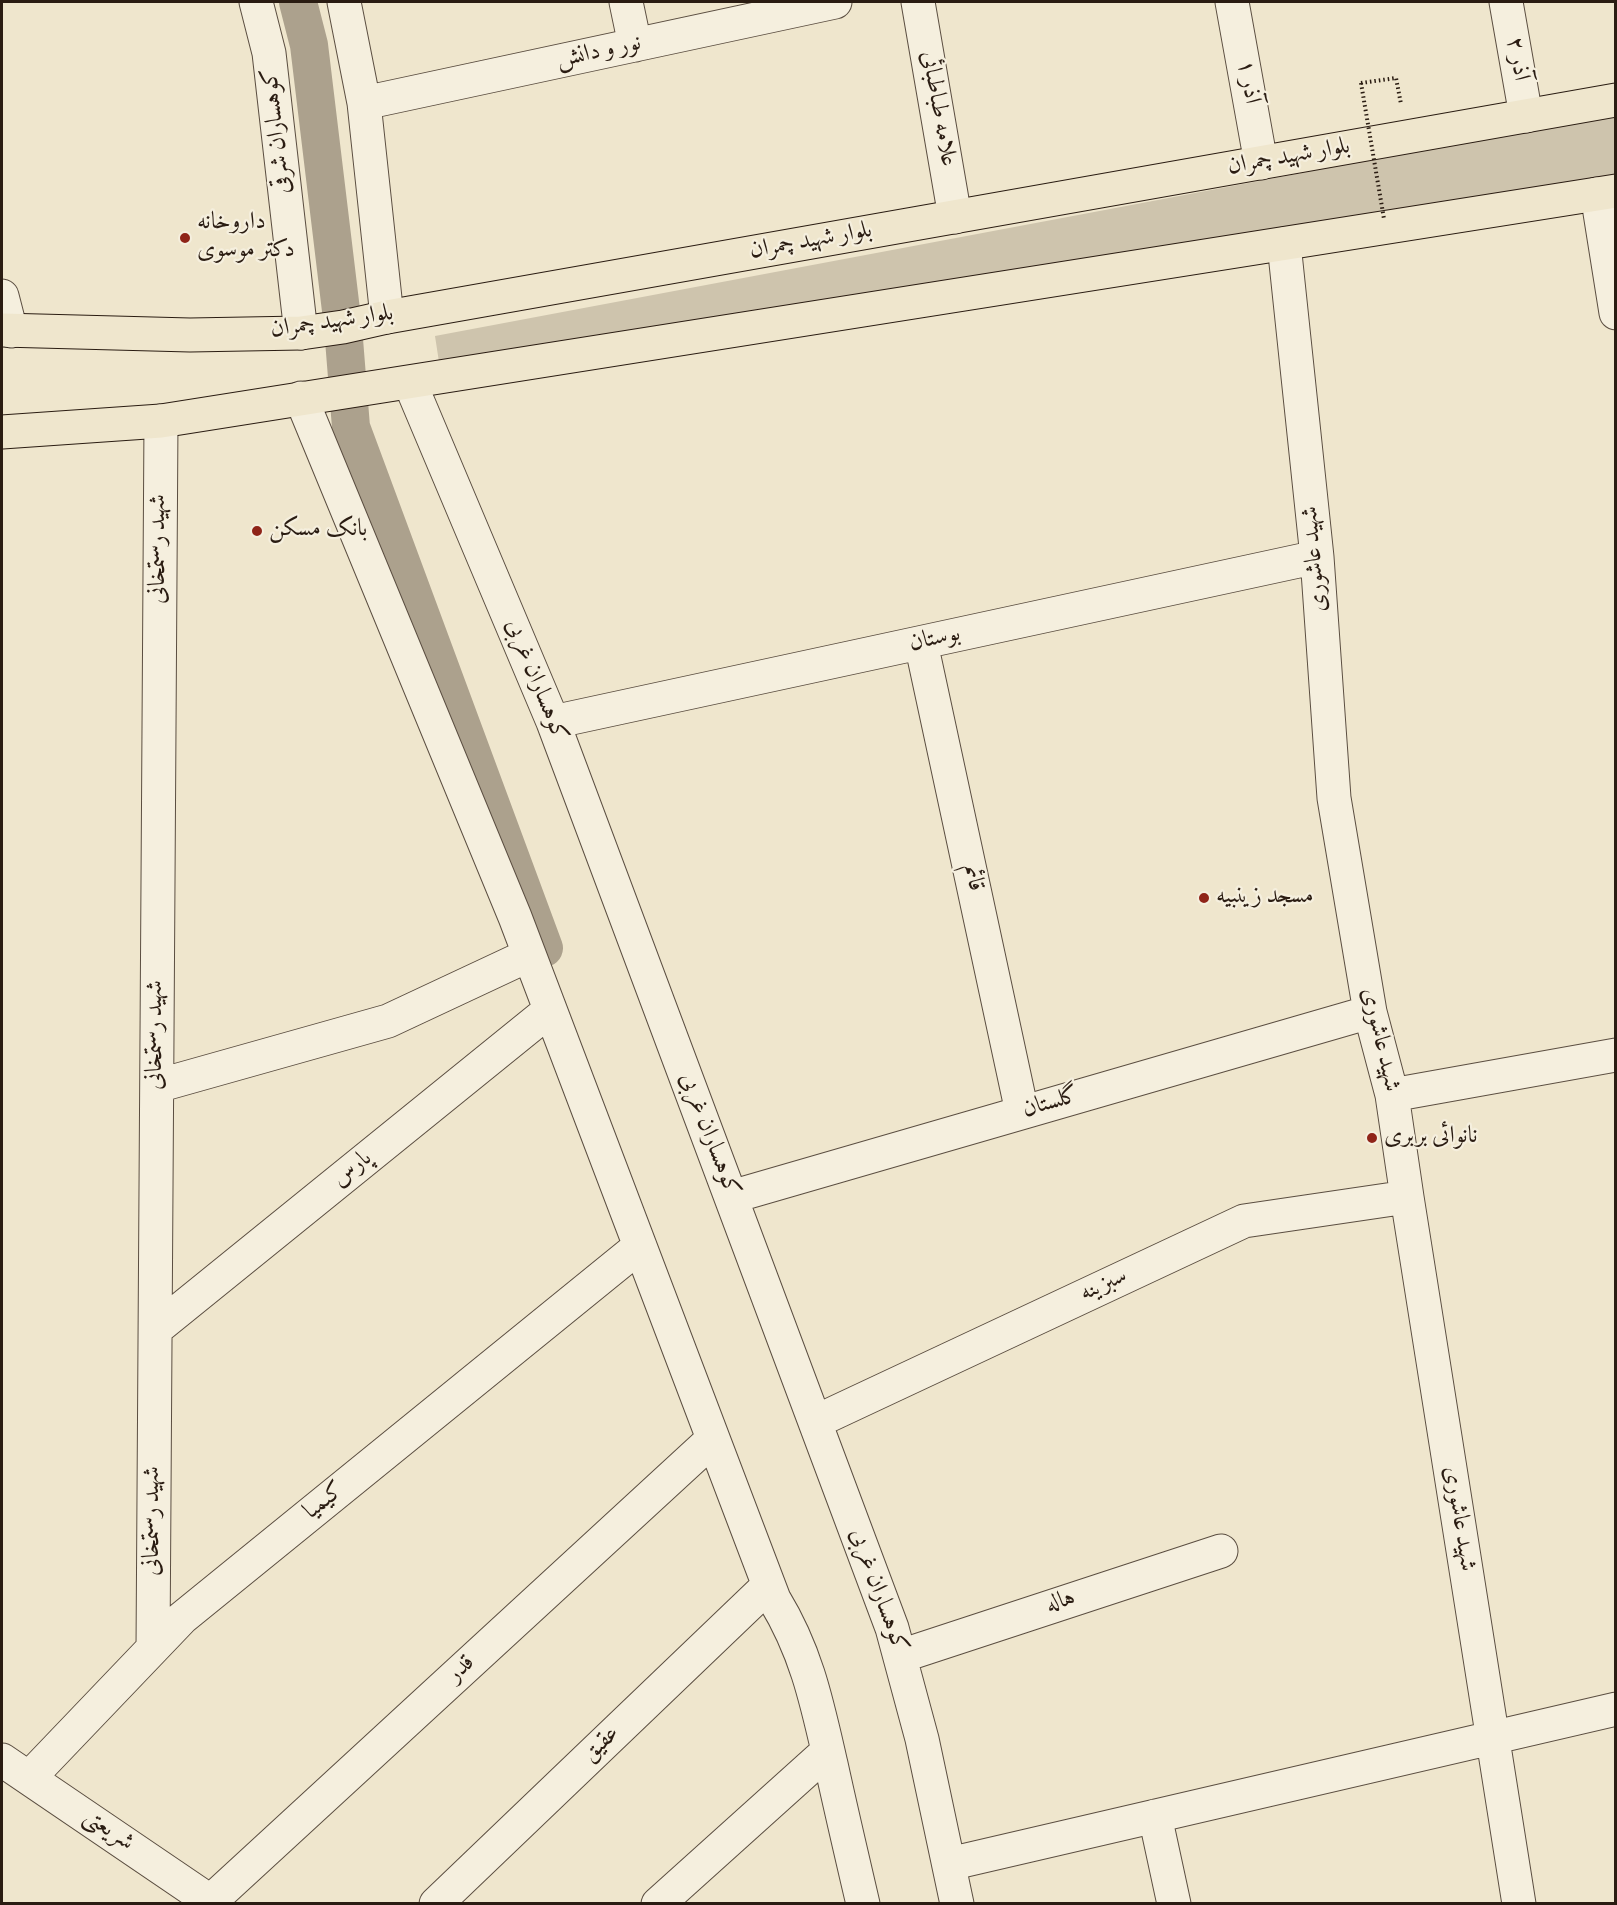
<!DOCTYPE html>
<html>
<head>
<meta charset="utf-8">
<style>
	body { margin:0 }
	#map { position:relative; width:1617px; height:1905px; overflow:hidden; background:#efe6cd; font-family:Vollkorn,serif }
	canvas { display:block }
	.frame { position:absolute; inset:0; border:3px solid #2a1c12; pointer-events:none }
</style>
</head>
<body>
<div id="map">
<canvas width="1617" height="1905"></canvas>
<div class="frame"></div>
</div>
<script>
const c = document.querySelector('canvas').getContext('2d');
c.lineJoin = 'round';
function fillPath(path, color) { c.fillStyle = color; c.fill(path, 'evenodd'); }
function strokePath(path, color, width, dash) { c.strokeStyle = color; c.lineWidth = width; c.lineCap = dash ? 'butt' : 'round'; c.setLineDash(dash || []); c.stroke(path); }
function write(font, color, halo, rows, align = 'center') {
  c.font = font + ' Vollkorn,Amiri,serif'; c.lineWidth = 4.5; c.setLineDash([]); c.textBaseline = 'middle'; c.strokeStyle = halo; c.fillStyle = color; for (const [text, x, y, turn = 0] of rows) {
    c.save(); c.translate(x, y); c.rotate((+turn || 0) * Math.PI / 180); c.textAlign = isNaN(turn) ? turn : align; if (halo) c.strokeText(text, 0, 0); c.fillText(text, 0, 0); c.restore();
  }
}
fillPath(new Path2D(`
	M 1615,114 L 1615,176 L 439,362 L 435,336 Z`), '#cec4ad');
strokePath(new Path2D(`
	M 298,2 L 309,45 L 343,327 L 351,427 L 544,948`), '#aca18d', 38);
const minor = new Path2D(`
	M 256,2 L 269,53 L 301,333
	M 344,2 L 364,103 L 387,317
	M 626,2 L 635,45
	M 918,2 L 955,217
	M 1232,2 L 1261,163
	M 1506,2 L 1526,116
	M 364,103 L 835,2
	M 1597,194 L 1616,313
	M 1284,244 L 1317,557 L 1334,798 L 1370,1012 L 1392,1095 L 1407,1197 L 1519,1904
	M 2,296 L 11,331
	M 410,383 L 553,722 L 892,1628 L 922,1739 L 957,1904
	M 301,398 L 515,917 L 774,1599 C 807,1653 817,1703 831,1764 C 841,1810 852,1857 863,1904
	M 921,643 L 1022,1112
	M 553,722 L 1317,557
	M 157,1086 L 388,1021 L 529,955
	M 1392,1095 L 1616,1055
	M 731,1197 L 1370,1012
	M 156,1329 L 550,1010
	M 815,1422 L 1244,1221 L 1407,1197
	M 153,1648 L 161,421
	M 901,1656 L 1221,1551
	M 2,1760 L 214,1904
	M 29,1778 L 182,1618 L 640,1246
	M 1155,1816 L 1174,1904
	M 949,1864 L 1616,1709
	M 211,1901 L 713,1439
	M 436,1904 L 768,1586
	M 658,1904 L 828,1751`);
const major = new Path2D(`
	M 2,330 L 190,335 L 301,333 L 343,327 L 387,317 L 1616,100
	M 2,432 L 161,421 L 1616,191`);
strokePath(minor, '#5b4e41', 35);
strokePath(major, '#2a1c12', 35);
strokePath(new Path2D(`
	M 1361,83 L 1396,78 L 1401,104`), '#2a1c12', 4, [1.5, 3]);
strokePath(minor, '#f5efde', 33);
strokePath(major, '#efe6cd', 33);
strokePath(new Path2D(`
	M 1361,83 L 1384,219`), '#2a1c12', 4, [1.5, 3]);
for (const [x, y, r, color] of [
	[185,238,6,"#8f2418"],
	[257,531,6,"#8f2418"],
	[1204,898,6,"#8f2418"],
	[1372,1138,6,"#8f2418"]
]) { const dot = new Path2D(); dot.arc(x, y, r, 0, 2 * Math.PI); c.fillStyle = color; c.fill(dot); strokePath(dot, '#f5efde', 2); }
write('24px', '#2a1c12', '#f5efde', [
	["نور و دانش",599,53,-12],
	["آذر ۲",1516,59,80],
	["آذر ۱",1247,82,80],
	["علامه طباطبائی",937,109,80],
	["کوهساران شرقی",278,131,-96],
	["بلوار شهید چمران",1289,158,-10],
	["بلوار شهید چمران",811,242,-10],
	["بلوار شهید چمران",332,323,-8],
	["شهید رستمخانی",160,549,-90],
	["شهید عاشوری",1316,559,-95],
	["بوستان",935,640,-12],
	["کوهساران غربی",535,681,68],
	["قائم",972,878,78],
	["شهید رستمخانی",157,1035,-90],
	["شهید عاشوری",1379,1040,77],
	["گلستان",1051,1104,-16],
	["کوهساران غربی",708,1135,69],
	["پارس",353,1170,-39],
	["سبزینه",1104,1286,-25],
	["کیمیا",325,1502,-39],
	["شهید عاشوری",1458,1519,81],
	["شهید رستمخانی",154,1521,-90],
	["کوهساران غربی",877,1591,70],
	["هاله",1061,1603,-18],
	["قدر",462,1670,-43],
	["عقیق",602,1745,-44],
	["شریعتی",108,1831,34]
]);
write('24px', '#2a1c12', '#f5efde', [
	["داروخانه",197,224],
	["دکتر موسوی",197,252],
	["بانک مسکن",269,531],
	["مسجد زینبیه",1216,898],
	["نانوائی بربری",1384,1138]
], 'left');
</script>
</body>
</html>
